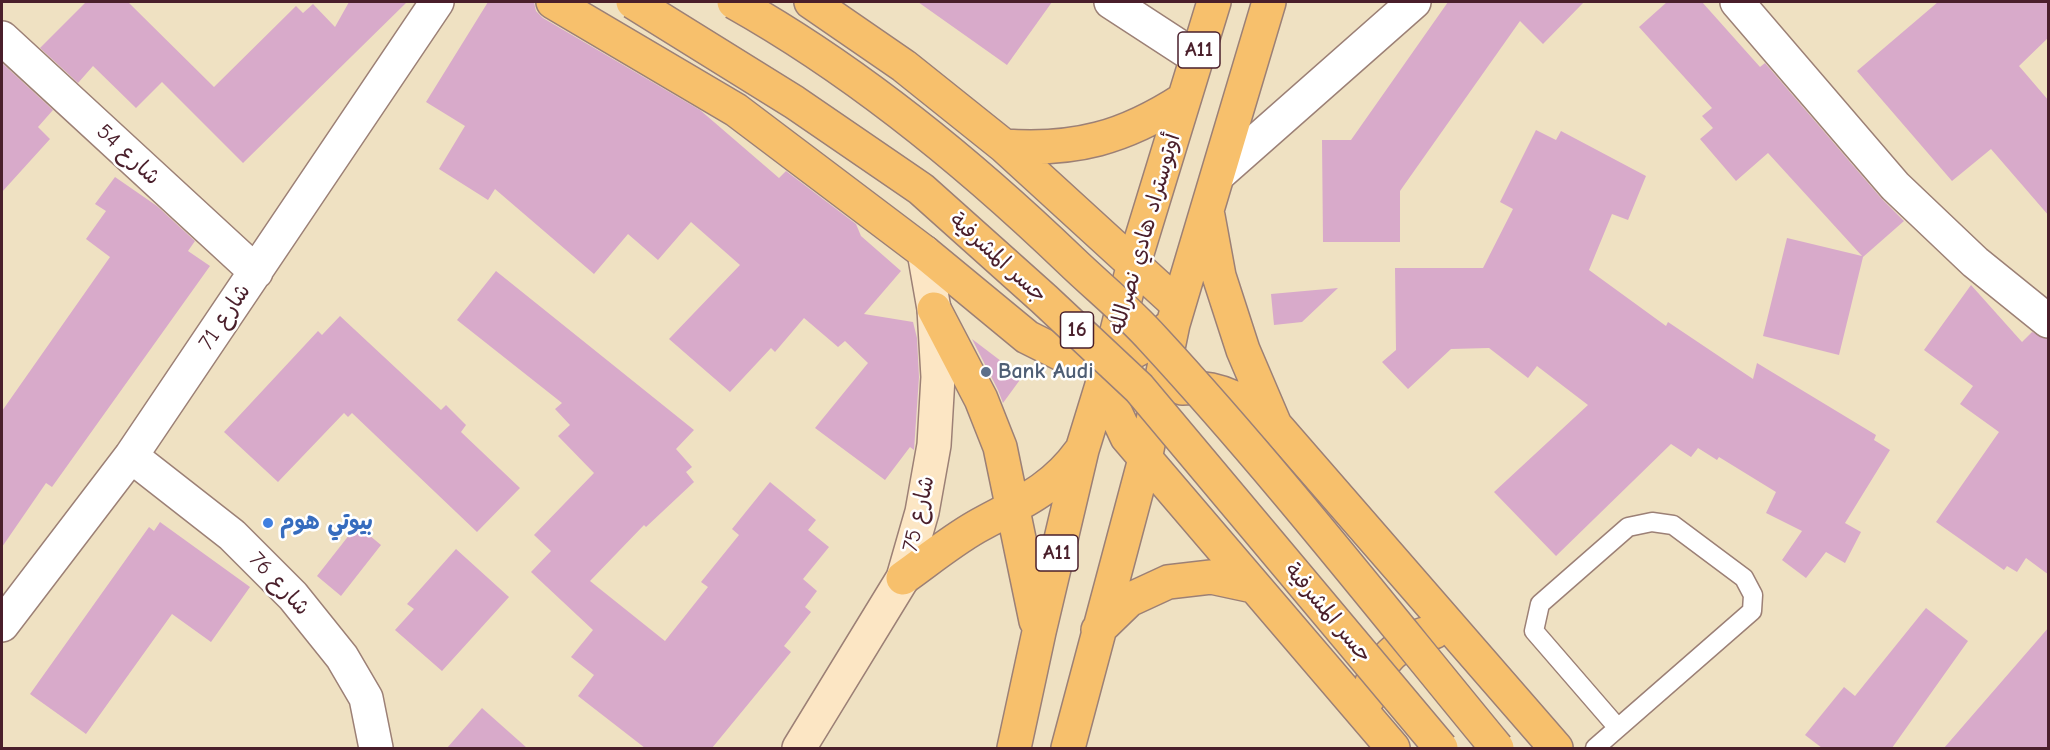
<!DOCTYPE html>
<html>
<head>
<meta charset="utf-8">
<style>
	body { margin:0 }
	#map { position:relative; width:2050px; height:750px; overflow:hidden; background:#efe1c2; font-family:"Comic Neue",sans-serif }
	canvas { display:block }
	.frame { position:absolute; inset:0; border:3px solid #4a1f2b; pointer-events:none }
</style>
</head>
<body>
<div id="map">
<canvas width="2050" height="750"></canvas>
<div class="frame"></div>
</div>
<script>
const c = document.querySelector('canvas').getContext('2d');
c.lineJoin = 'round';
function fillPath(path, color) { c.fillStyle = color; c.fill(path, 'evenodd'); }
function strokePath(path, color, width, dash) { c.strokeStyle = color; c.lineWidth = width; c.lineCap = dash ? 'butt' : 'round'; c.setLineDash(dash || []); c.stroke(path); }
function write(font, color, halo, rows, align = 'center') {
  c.font = font + ' "Comic Neue","Playpen Sans Arabic",sans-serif'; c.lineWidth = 5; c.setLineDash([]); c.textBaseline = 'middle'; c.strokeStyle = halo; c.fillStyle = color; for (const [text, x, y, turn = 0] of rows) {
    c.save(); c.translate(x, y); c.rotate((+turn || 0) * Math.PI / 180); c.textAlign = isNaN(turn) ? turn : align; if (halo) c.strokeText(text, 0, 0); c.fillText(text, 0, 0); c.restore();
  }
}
fillPath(new Path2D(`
	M 86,2 L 128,2 L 214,87 L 296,6 L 303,13 L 313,4 L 335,27 L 349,2 L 407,2 L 243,163 L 162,82 L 136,108 L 93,66 L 78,83 L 40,48 Z
	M 488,2 L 534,2 L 536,11 L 543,18 L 700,110 L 779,178 L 786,171 L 856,224 L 861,236 L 901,271 L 864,314 L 913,322 L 917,338 L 919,377 L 914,450 L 910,447 L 885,480 L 815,428 L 868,363 L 845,341 L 838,347 L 804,318 L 775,352 L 771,348 L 730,392 L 669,339 L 740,265 L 691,222 L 658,260 L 628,234 L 594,274 L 495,189 L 488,200 L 439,169 L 465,126 L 426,102 Z
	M 918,2 L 1052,2 L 1007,65 Z
	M 1448,2 L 1584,2 L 1543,44 L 1520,21 L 1400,191 L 1400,242 L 1323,242 L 1322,140 L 1351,140 Z
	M 1667,2 L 1702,2 L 1760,67 L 1765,63 L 1881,198 L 1904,221 L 1863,257 L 1839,355 L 1763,336 L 1787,238 L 1862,256 L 1768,153 L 1736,181 L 1700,139 L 1713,128 L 1702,116 L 1712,108 L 1639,27 Z
	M 1938,2 L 2049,2 L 2049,37 L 2019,66 L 2049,101 L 2049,216 L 1991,149 L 1952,181 L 1857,71 Z
	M 2,63 L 53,110 L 38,127 L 50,139 L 2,192 Z
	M 1536,130 L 1556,140 L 1561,131 L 1646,176 L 1628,220 L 1612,214 L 1589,270 L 1666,326 L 1668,322 L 1753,379 L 1757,363 L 1876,435 L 1874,440 L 1890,450 L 1845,523 L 1861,532 L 1845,563 L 1826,552 L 1806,578 L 1782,560 L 1802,531 L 1766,513 L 1776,492 L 1719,457 L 1717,460 L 1698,448 L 1691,457 L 1671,444 L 1556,556 L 1494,492 L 1588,405 L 1537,366 L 1528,378 L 1489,348 L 1451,349 L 1408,389 L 1382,362 L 1396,350 L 1395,268 L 1483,268 L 1513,209 L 1500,202 Z
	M 115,177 L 157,206 L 195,241 L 188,251 L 210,266 L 52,487 L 46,483 L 2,547 L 2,411 L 110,257 L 86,239 L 106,211 L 95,204 Z
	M 496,271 L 694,430 L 676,449 L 692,467 L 686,472 L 694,482 L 646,527 L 644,525 L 590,581 L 665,641 L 708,587 L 701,582 L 739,535 L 732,529 L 770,482 L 816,520 L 808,530 L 829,547 L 803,579 L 817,591 L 805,607 L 811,612 L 784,646 L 791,652 L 712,748 L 645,748 L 578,696 L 594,675 L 571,657 L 593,630 L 531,572 L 551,551 L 534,535 L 594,473 L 558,436 L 570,425 L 555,409 L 562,403 L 457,320 Z
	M 1971,285 L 2022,342 L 2032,332 L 2049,339 L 2049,575 L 2026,558 L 2017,572 L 2007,566 L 2004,570 L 1936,522 L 1999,432 L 1960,404 L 1973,386 L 1924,350 Z
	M 1338,288 L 1302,322 L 1274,325 L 1271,294 Z
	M 340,316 L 441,410 L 446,405 L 466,425 L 461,432 L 520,488 L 477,532 L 352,413 L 348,417 L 344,413 L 278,482 L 224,432 L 318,331 L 322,335 Z
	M 972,339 L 1022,377 L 1003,403 L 998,390 Z
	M 160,522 L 250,587 L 211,642 L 172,614 L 86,734 L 30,694 L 149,527 L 154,531 Z
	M 357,525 L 381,545 L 341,596 L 317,576 Z
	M 456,549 L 509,597 L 442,671 L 395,630 L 414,609 L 407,604 Z
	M 1926,608 L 1968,641 L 1892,748 L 1822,748 L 1805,735 L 1844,687 L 1855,696 Z
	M 2049,627 L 2049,748 L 1944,748 Z
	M 482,708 L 527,748 L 447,748 Z`), '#d8aaca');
const lane = new Path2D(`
	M 1595,748 L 1752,611 L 1753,595 L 1744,578 L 1673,525 L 1652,522 L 1628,527 L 1540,604 L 1534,631 L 1618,728`);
const street = new Path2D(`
	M 1111,2 L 1197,58
	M 1737,2 L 1895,186 L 1975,262 L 2048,321
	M 2,38 L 256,272
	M 1219,174 L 1414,2
	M 131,456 L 232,535 L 293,596 L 342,657 L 366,698 L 376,748
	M 2,625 L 131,456 L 437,2`);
const secondary = new Path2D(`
	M 799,748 L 903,578 L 922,512 L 934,445 L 938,377 L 934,309 L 924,252`);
const highway = new Path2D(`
	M 553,2 L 736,110 L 924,252 L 1027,337 L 1063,355 L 1110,359 L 1133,352 L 1155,340 L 1173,324
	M 811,2 L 904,66 L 1004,146 L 1178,305
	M 1004,146 C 1075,151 1124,138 1184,99
	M 1208,216 L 1219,276 L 1243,350 L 1275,425 L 1556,748
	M 934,309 L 981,399 L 1000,447 L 1036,621
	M 1102,384 L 1127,437 L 1393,748
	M 1182,388 C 1221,386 1244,401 1273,424
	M 903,578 C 927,561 950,542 976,527 C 1017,504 1051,492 1080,452
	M 1098,630 L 1129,600 L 1168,582 L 1211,577 L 1253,586
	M 1369,697 C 1371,666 1404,636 1434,632
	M 1014,748 L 1039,632 L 1082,450 L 1110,359 L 1134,263 L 1214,2
	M 1068,748 L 1145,459 L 1173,324 L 1269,2`);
strokePath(lane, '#9c8076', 21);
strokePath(street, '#9c8076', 36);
strokePath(secondary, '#9c8076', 36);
strokePath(highway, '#9c8076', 36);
strokePath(lane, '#fff', 18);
strokePath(street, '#fff', 33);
strokePath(secondary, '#fce6c4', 33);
strokePath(highway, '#f7c06c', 33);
const primaryBridge = new Path2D(`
	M 633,2 L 794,102 L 921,189 L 1044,299 L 1139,388 L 1441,748
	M 734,2 C 857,71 969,163 1071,261 C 1098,287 1128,311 1153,339 C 1274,470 1384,611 1497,748`);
strokePath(primaryBridge, '#9c8076', 36, []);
strokePath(primaryBridge, '#f7c06c', 33);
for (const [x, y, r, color] of [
	[986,372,6,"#5c6f8a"],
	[268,523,6,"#3f7fe0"]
]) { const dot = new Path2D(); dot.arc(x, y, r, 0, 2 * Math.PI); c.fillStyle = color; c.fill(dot); strokePath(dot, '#fff', 2); }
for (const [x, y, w] of [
	[1199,50,42],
	[1077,330,33],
	[1057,553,42]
]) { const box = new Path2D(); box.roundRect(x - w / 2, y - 18, w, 36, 4.5); c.fillStyle = '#fff'; c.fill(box); strokePath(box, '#4a1f2b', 1.5); }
write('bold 21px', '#4a1f2b', null, [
	["A11",1199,50],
	["16",1077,330],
	["A11",1057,553]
]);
write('22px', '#4a1f2b', '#fff', [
	["شارع 54",128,155,43],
	["أوتوستراد هادي نصرالله",1145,234,-74],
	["جسر المشرفية",998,258,42],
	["شارع 71",225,317,-56],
	["شارع 75",919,514,-77],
	["شارع 76",279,584,47],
	["جسر المشرفية",1328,613,50]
]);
write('bold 22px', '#4e5e75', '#fff', [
	["Bank Audi",998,372]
], 'left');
write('bold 22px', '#366cbe', '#fff', [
	["بيوتي هوم",280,523]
], 'left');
</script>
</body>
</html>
